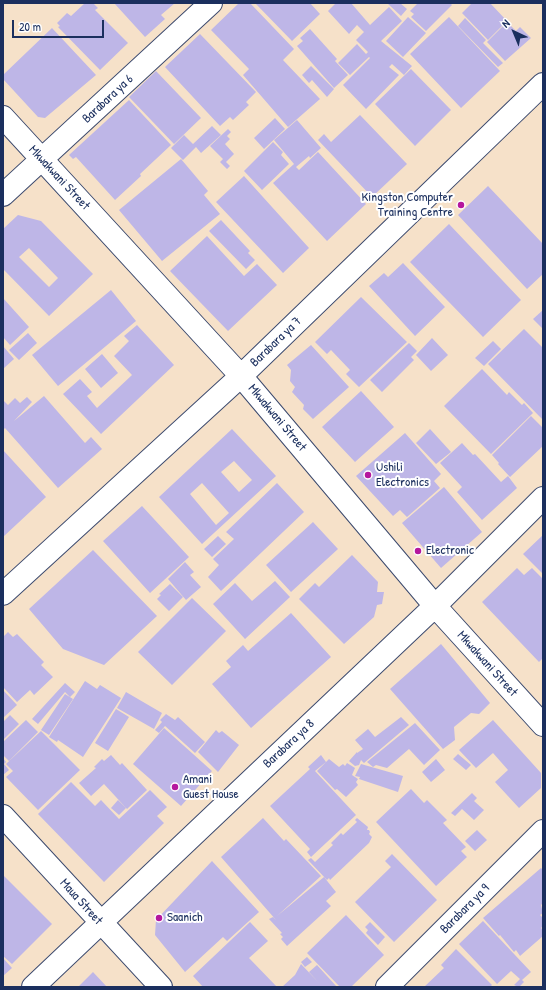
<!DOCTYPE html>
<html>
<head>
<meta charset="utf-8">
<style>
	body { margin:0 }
	#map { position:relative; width:546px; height:990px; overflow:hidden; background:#f6e1c9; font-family:"Patrick Hand",sans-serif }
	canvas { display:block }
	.frame { position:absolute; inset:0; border:4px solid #1b2f5e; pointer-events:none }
	.north { position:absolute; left:494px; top:12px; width:40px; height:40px; -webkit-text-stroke:3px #fff; paint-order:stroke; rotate:316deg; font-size:11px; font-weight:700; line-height:16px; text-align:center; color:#1b2f5e }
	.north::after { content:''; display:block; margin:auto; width:14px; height:18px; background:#1b2f5e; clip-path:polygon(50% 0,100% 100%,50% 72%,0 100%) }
	.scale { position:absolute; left:12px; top:20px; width:92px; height:18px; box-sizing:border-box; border:2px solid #1b2f5e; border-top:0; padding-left:5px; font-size:12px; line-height:14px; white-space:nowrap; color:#1b2f5e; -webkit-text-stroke:3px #fff; paint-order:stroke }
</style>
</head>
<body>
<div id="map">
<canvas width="546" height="990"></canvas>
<div class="frame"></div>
<div class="north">N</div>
<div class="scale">20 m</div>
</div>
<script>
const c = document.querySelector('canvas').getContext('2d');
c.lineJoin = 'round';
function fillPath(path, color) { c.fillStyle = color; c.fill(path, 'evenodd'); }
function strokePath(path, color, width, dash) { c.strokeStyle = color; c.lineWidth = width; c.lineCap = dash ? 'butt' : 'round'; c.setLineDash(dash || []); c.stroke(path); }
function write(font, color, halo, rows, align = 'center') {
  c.font = font + ' "Patrick Hand",sans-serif'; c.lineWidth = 4; c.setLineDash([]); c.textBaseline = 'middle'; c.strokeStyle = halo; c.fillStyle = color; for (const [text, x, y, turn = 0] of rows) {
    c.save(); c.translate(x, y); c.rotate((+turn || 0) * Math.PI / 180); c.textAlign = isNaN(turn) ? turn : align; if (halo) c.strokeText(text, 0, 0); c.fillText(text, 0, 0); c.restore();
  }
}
fillPath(new Path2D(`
	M 85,3 L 93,3 L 98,8 L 95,10 L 128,43 L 100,70 L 58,27 L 60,26 L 57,23 L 67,13 L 71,16 Z
	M 114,3 L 175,3 L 161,15 L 165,19 L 145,37 Z
	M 239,3 L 250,3 L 294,49 L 283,60 L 320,99 L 288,127 L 243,75 L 249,69 L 211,30 Z
	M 255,3 L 310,3 L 320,14 L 292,41 Z
	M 336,3 L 351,3 L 370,25 L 389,7 L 402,21 L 381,41 L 412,66 L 404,75 L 392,64 L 389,67 L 399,75 L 366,109 L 343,85 L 370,58 L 369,57 L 350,75 L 338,63 L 357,44 L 366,54 L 368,52 L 356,40 L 364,32 L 357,25 L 349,34 L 328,11 Z
	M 387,3 L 400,3 L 407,9 L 401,16 Z
	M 418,3 L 450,3 L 452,5 L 426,31 L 411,17 L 414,14 L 410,11 Z
	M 472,3 L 490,3 L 507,21 L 488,40 L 462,13 Z
	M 408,17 L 426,33 L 403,57 L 386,41 Z
	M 449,17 L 500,71 L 461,108 L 410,54 Z
	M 465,18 L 486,40 L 483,43 L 503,63 L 498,67 L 458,26 Z
	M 507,22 L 516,31 L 520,27 L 531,38 L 505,61 L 487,42 Z
	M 52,28 L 96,75 L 45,118 L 38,117 L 3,79 L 3,75 Z
	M 310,29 L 337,59 L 335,61 L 348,75 L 334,88 L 297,46 L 303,41 L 300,38 Z
	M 200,34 L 256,92 L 246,102 L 249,105 L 233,120 L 230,117 L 220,126 L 165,67 Z
	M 311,66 L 334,89 L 327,97 L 312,80 L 309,83 L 302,75 Z
	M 411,69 L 451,110 L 415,146 L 375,104 Z
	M 156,71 L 201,118 L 174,144 L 129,97 Z
	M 129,100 L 171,145 L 140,174 L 141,176 L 115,200 L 76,157 L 73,159 L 69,155 Z
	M 360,115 L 407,164 L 372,197 L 318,140 L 324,134 L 331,142 Z
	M 275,118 L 285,129 L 264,149 L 254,138 Z
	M 297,120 L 321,148 L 310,158 L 309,156 L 296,167 L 299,170 L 318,152 L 366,204 L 327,241 L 273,183 L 294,164 L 274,140 Z
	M 212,126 L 221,135 L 201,153 L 196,147 L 183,160 L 171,148 L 184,135 L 193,144 Z
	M 228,129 L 231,132 L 227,136 L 230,139 L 225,144 L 234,154 L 226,162 L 230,166 L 227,169 L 220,162 L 223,159 L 210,146 Z
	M 273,142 L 283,152 L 281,155 L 289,164 L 262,190 L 244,171 Z
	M 181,159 L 208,191 L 204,195 L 220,214 L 162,261 L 119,210 Z
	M 244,176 L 309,248 L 283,273 L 216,202 Z
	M 488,186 L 543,244 L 543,274 L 527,289 L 458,215 Z
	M 18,215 L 41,221 L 93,274 L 49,316 L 3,269 L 3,229 ZM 29,248 L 58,278 L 49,287 L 19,257 Z
	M 221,220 L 250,251 L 248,253 L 255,260 L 246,269 L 209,231 Z
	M 449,224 L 521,300 L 483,337 L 410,262 Z
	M 207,236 L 244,276 L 257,264 L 277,285 L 228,331 L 170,271 Z
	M 403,263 L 445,307 L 415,336 L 369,286 L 384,273 L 388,277 Z
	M 111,290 L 136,321 L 58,386 L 32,355 Z
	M 361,297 L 407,342 L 359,387 L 346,374 L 350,370 L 331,350 L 327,354 L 315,342 Z
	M 3,298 L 29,327 L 10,345 L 3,337 Z
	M 543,310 L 543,329 L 533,319 Z
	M 137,325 L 174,365 L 101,434 L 63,394 L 80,379 L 92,392 L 87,396 L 97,408 L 132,375 L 114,356 L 129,341 L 124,336 Z
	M 524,329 L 543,348 L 543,420 L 488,364 Z
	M 28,333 L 37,343 L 19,360 L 9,350 Z
	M 432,338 L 448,355 L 431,371 L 416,355 Z
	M 493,341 L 501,349 L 484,366 L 475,358 Z
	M 409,343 L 417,351 L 411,357 L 414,360 L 382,392 L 370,380 Z
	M 311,345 L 349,387 L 313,419 L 303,409 L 304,405 L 292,392 L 295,387 L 290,381 L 291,370 L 287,365 Z
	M 3,346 L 14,359 L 3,369 Z
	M 102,354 L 118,373 L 101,388 L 85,369 Z
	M 482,369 L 507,395 L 509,392 L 522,405 L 524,403 L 533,413 L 491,454 L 444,406 Z
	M 361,391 L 394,427 L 355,462 L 322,427 Z
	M 44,396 L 85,443 L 91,437 L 102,449 L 58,488 L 5,428 L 3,430 L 3,400 L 8,405 L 15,398 L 20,403 L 27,397 L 32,402 L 14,421 Z
	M 531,416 L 543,428 L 543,446 L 510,477 L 498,464 L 499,463 L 492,455 Z
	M 232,429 L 276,476 L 202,544 L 159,497 ZM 234,461 L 252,480 L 239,492 L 221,472 ZM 202,483 L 229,513 L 216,525 L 190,494 Z
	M 430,429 L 451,452 L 436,464 L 416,443 Z
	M 405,433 L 441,474 L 434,481 L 440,488 L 407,517 L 400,510 L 393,516 L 356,476 Z
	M 462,443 L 473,455 L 475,454 L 501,482 L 508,476 L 517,488 L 482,520 L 457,492 L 462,487 L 440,463 Z
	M 3,450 L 46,497 L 3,537 Z
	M 277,483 L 304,512 L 221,591 L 208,577 L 219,565 L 213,559 L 234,539 L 226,532 Z
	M 444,487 L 482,532 L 441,568 L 402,523 Z
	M 142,506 L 189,557 L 150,593 L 103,541 Z
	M 313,522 L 338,549 L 291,592 L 266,565 Z
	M 543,535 L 543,574 L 523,554 Z
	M 218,536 L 226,544 L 212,557 L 204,549 Z
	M 93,550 L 157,616 L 104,665 L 63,649 L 29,609 Z
	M 352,555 L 378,582 L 377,592 L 384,592 L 382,604 L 377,605 L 374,617 L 344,644 L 299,599 L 315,583 L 319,587 Z
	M 185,562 L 194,572 L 190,575 L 201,587 L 186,600 L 168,579 Z
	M 517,568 L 524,575 L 532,568 L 543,579 L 543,658 L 539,662 L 482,602 Z
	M 275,581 L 290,597 L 245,639 L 213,604 L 235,583 L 252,601 Z
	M 170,584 L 183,597 L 169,611 L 157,599 L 161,595 L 159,594 Z
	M 192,598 L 226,631 L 172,685 L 138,652 Z
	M 291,613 L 331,657 L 251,728 L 212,684 L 231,667 L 226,661 L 243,645 L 248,651 Z
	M 8,632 L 13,637 L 17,634 L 44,662 L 41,665 L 53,677 L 34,695 L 30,690 L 17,702 L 3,687 L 3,637 Z
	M 441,644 L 490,703 L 479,714 L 471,713 L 454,727 L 455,740 L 443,749 L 390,689 Z
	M 85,681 L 97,689 L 100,685 L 121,698 L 83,757 L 58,740 L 57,742 L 49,737 Z
	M 65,683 L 75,692 L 70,697 L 65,692 L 38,724 L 32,719 Z
	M 3,690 L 17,705 L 3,718 Z
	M 126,692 L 162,713 L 154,729 L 117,708 Z
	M 65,694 L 73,699 L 49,735 L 41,730 Z
	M 116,709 L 129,717 L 108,751 L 95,743 Z
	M 166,714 L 175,720 L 178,717 L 205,742 L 195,753 L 165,726 L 159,733 L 155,730 L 162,722 L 160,720 Z
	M 10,715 L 19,724 L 3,740 L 3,722 Z
	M 401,717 L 409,725 L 364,763 L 361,760 L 359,765 L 355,766 L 349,761 L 357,752 L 357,753 L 363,749 L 355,740 L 368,729 L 375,737 Z
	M 26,720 L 38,732 L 9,761 L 3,755 L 3,742 Z
	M 493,720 L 541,773 L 541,788 L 519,808 L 495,782 L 508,770 L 493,753 L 476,768 L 459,750 Z
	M 415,723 L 440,750 L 424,765 L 409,749 L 387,768 L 376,765 L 373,767 L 367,762 Z
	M 164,728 L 212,771 L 181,806 L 133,764 Z
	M 216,730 L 219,733 L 222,731 L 239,745 L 218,772 L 198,752 Z
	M 41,731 L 80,770 L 38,810 L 6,777 L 13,771 L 6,764 Z
	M 458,754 L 471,765 L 466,770 L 453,759 Z
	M 111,755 L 120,765 L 122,763 L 147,790 L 127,809 L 104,784 L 91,796 L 79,783 L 96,768 L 94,767 L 102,759 L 104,761 Z
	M 321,755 L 326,762 L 315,771 L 356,815 L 311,857 L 307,852 L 310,849 L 270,806 L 310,769 L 308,767 Z
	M 3,758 L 6,762 L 4,764 L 9,770 L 3,775 Z
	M 329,759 L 339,767 L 343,764 L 345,766 L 347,763 L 355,768 L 352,775 L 358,779 L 356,782 L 358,785 L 346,797 L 337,789 L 335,790 L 317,771 Z
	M 436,759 L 445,770 L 431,782 L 422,772 Z
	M 361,764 L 403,776 L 398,792 L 359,779 L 360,777 L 355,776 Z
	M 71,782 L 95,806 L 101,800 L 119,819 L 150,790 L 167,807 L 157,816 L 164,823 L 104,882 L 38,814 Z
	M 411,789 L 424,803 L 427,800 L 447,820 L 443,823 L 466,847 L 461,851 L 467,857 L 436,886 L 376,822 Z
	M 472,793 L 477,798 L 474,801 L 484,810 L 474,820 L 462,809 L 455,816 L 451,813 Z
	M 118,800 L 126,808 L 119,815 L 111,808 Z
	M 263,818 L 284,841 L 286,839 L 321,876 L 277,916 L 324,877 L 336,892 L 326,901 L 331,906 L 287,946 L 281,939 L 283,937 L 280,934 L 282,933 L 269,919 L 273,917 L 276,920 L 221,857 Z
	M 357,818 L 368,827 L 367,830 L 369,830 L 370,832 L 369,834 L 372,837 L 369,843 L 330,880 L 329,878 L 327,880 L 308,860 L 311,858 L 315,862 L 333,845 L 331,843 L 341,833 L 343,835 L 357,822 L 355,820 Z
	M 477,830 L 487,840 L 475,851 L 465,841 Z
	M 392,854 L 437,900 L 394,942 L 355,902 L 391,867 L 385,861 Z
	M 212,861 L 259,912 L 227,941 L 223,937 L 185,972 L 155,935 L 156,920 Z
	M 541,868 L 543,870 L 543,903 L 541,905 L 543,913 L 540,915 L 543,918 L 543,926 L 541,928 L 543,930 L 543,936 L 520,956 L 516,950 L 514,952 L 500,935 L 499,936 L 483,918 Z
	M 3,875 L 52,924 L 12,964 L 3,956 Z
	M 346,915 L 384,955 L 351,987 L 340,987 L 307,953 Z
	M 483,921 L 531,972 L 522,980 L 524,982 L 519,987 L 514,985 L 520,979 L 511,971 L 497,984 L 459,944 Z
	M 250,922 L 268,941 L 249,958 L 277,987 L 203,987 L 193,976 Z
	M 370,922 L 385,937 L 378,945 L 366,933 L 368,930 L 365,927 Z
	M 456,949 L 492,985 L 490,987 L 424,987 L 444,968 L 441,965 Z
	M 307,957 L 312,962 L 305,967 L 301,962 Z
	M 3,958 L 12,968 L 3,976 Z
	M 301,964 L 319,983 L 309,972 L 317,965 L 337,987 L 282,987 L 295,975 Z
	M 93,972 L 107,987 L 78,987 Z`), '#beb6e7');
const minor = new Path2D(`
	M 3,117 L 241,376 L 435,606 L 543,725
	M 3,195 L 211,3
	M 3,594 L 241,376 L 543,84
	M 3,816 L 161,987
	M 33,987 L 435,606 L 543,498
	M 387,987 L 543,831`);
strokePath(minor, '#3c4a6e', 24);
strokePath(minor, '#fff', 22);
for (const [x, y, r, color] of [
	[461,205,4,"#b5179e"],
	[368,475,4,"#b5179e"],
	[418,551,4,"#b5179e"],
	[175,787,4,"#b5179e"],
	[159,918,4,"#b5179e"]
]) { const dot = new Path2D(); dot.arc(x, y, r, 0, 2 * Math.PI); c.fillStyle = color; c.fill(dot); strokePath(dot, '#fff', 1.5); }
write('13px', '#1b2f5e', '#fff', [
	["Barabara ya 6",108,99,-43],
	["Mkwakwani Street",59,178,47],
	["Barabara ya 7",276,342,-44],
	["Mkwakwani Street",277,418,50],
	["Mkwakwani Street",487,664,48],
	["Barabara ya 8",289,744,-43],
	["Maua Street",81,902,48],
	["Barabara ya 9",465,909,-45]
]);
write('13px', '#1b2f5e', '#fff', [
	["Kingston Computer",453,198,"right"],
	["Training Centre",453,213,"right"],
	["Ushili",376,468],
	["Electronics",376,483],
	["Electronic",426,551],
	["Amani",183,780],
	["Guest House",183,795],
	["Saanich",167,918]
], 'left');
</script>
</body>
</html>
